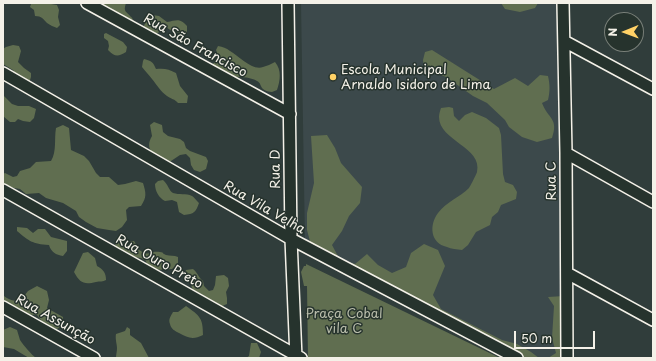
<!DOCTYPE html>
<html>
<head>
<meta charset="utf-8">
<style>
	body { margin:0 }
	#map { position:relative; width:656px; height:361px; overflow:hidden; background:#303d3b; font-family:"Playpen Sans",sans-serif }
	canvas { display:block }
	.frame { position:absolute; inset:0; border:4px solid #f4f1e8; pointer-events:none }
	.north { position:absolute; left:604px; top:12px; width:40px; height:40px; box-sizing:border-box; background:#26332d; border:1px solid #787f78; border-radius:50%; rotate:269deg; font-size:11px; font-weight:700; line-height:16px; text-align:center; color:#f4f1e8 }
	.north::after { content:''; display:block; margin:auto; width:14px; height:18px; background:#ffd166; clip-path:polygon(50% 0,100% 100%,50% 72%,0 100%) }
	.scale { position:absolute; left:514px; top:331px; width:81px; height:18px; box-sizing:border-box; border:2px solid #f4f1e8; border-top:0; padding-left:5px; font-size:12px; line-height:14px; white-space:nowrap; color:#f4f1e8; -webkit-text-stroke:3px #26332d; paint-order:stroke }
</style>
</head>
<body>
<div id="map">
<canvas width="656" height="361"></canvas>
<div class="frame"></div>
<div class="north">N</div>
<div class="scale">50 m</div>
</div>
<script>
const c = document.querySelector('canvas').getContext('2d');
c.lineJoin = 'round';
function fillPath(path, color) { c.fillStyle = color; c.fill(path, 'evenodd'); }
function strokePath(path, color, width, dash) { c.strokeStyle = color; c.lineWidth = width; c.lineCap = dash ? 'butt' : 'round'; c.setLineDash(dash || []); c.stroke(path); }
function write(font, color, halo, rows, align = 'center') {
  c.font = font + ' "Playpen Sans",sans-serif'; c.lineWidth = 3; c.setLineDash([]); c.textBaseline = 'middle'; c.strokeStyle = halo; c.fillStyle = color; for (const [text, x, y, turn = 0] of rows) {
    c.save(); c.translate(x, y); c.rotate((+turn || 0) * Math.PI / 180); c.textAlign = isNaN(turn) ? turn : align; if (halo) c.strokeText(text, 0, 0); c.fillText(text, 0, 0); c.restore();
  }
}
fillPath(new Path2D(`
	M 301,3 L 560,3 L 564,358 L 529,358 L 305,242 Z`), '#3c494b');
fillPath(new Path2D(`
	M 35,3 C 42,4 49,3 57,5 L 59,10 L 58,17 L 60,25 L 57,28 C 54,27 50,25 47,23 C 43,19 42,16 35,16 L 34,10 L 30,7 L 31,4 Z
	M 91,3 L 126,3 C 123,12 126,11 131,17 C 132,17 134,22 135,23 L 132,24 Z
	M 501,3 L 538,3 L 535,8 L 520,12 L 505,9 Z
	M 152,15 L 159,16 L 167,22 C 177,20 180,18 187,26 L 187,33 C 179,34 172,32 166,27 C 158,33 155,37 144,32 L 144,26 L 147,17 Z
	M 106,33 L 123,42 L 127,47 L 126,52 C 118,57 115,57 108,50 L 109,46 L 108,41 L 104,38 L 104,34 Z
	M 13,45 L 19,46 L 21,51 L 18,62 L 24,68 L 31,73 L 31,77 L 29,83 L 18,79 L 13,70 L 3,64 L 3,49 L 6,47 Z
	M 218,46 C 223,47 226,48 230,51 C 239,56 252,71 263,67 C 267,66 271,64 275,62 C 282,70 280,81 277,90 L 272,92 C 269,92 265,91 263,89 C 260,86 261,83 257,81 C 247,75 225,77 213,78 L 209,76 L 206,72 L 207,68 L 218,60 L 218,55 L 216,50 Z
	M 432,50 L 494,89 C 501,85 508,82 515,78 L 528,86 L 540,75 L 548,76 C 550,85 550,91 548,100 L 542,103 C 548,119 559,118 552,138 L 537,142 L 522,137 L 509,127 L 505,120 L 487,103 L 473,96 L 446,77 L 424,68 L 423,60 L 425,52 Z
	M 144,59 C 152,61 153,62 156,69 C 164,68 169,69 176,73 L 180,86 L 188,96 L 187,103 L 178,103 C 175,99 171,99 167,96 C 161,92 157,85 152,79 C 149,75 145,71 142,67 L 143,61 Z
	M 3,95 L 12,104 L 18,106 L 29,106 L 36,109 L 34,118 L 30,122 L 23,121 L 18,119 L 15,122 L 10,122 L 3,116 Z
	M 449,107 L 453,108 L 454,116 L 459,121 L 465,115 L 472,112 L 486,118 L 499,128 L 501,135 L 503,174 L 505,182 L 513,185 L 517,192 L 516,199 L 501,205 L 498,212 L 492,217 L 490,225 L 476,232 L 468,245 L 462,250 C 457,249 451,249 447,247 C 430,243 429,225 438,213 C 446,202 460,197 469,188 C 470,187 477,173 477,172 C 483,147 439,141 439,117 C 439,114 440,111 441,108 Z
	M 154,122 L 162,125 L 163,132 L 168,136 L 180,139 L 184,142 L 186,148 L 190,151 L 206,157 L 208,161 L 206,169 L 200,172 L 194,170 L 191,165 L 190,158 L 186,154 L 180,155 L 168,163 C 157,157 143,151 152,136 L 150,125 Z
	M 63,125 L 69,128 L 71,150 L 84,156 L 89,161 L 96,173 L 100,177 L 109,177 L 118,185 L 125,184 L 136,181 L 143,183 C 146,193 147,197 141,206 L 129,207 L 126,210 L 127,220 L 122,227 L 116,231 L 109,230 L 97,228 L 86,222 L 79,217 L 76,211 L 63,203 L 46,198 L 39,193 L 26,194 L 20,189 L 9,187 L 3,184 L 3,174 L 5,173 L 13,177 L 17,176 L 20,171 L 30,168 L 36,162 L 51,161 C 57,151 54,139 56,128 Z
	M 327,135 L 335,148 L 341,163 L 362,187 L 360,203 L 349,216 L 342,231 L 332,245 L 340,260 L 355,264 L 367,254 L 378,265 L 392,273 L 406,267 L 411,253 L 424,244 L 438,250 L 445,266 L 433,295 L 441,309 L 502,340 L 517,344 L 531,352 L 539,358 L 521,358 L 311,245 L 307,230 L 307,213 L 314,183 L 311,136 Z
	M 163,180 C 168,184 169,191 173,193 C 179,195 186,193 192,196 C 194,197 197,201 199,203 C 196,212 194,214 184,215 L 179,212 L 177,202 L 172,200 L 165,201 C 159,198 155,191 155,184 L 158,181 Z
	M 17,227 L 27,228 L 33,233 L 38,229 L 45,229 L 51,237 L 67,241 L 67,251 L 63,256 C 56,255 51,252 49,245 C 32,244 29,241 17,231 Z
	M 119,241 L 127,246 L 131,241 L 134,241 L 136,244 L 137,248 C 150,259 148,250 160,252 C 165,253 161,253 166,255 C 170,256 174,255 178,257 L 178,264 L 172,269 L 154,270 L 147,267 L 146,261 L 141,258 L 133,257 L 127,252 L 116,248 L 115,242 Z
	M 88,252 L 95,258 L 97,266 C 103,269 106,273 106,280 C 103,282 100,281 96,282 C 84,285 80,283 74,272 L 83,253 Z
	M 306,264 L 500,358 L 308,358 L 307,286 L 304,286 L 301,272 L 304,266 L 306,266 Z
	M 193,269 C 198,273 198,277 203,281 L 204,286 L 209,291 L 213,290 L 215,285 L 216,276 L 224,275 L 228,278 L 229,286 L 226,292 L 227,298 L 227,304 L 220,307 C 211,303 204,295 194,293 L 189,280 L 184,275 L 186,270 Z
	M 37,286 L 47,291 L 49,300 L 47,308 L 63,317 L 63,325 L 57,329 L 46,327 L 37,315 L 19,314 L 3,303 L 3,295 C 8,300 14,301 20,301 L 28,291 Z
	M 564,296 L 564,358 L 548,358 L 556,353 L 552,338 L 554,306 L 548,297 Z
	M 186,306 C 200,316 203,318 203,335 C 193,340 188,338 179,333 C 175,331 171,329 170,324 C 168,319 171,316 173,312 L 178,312 Z
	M 10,327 L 17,330 C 18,333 19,337 20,340 C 23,345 32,355 36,358 L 29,358 L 14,349 L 3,347 L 3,330 Z
	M 127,327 L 130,329 L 130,335 L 141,343 L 149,358 L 116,358 C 116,354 117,352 117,348 C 117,344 115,339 116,334 L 125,331 Z
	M 251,343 L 257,343 L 261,352 L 259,358 L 246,358 L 249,356 Z`), '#606e50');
const minor = new Path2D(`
	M 87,3 L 290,114
	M 288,3 L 291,239 L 296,358
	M 563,3 L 566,153 L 567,358
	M 564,41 L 653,89
	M 3,73 L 291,239 L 517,358
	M 566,153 L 653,202
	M 3,190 L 301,358
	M 567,273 L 653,320
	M 3,307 L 94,358`);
strokePath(minor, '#f4f1e8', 14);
strokePath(minor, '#26332d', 11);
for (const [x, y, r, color] of [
	[333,77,4,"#ffd166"]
]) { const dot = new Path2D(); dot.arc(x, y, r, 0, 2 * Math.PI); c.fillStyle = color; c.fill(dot); strokePath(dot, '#26332d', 1.5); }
write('13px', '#f4f1e8', '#26332d', [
	["Rua São Francisco",195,46,29],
	["Rua D",276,169,-91],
	["Rua C",552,181,-91],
	["Rua Vila Velha",264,208,30],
	["Rua Ouro Preto",159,262,29],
	["Rua Assunção",55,320,29]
]);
write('13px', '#f4f1e8', '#26332d', [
	["Escola Municipal",341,70],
	["Arnaldo Isidoro de Lima",341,85]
], 'left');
write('13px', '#b9bdab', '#26332d', [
	["Praça Cobal",344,314],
	["vila C",344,329]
]);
</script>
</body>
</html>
